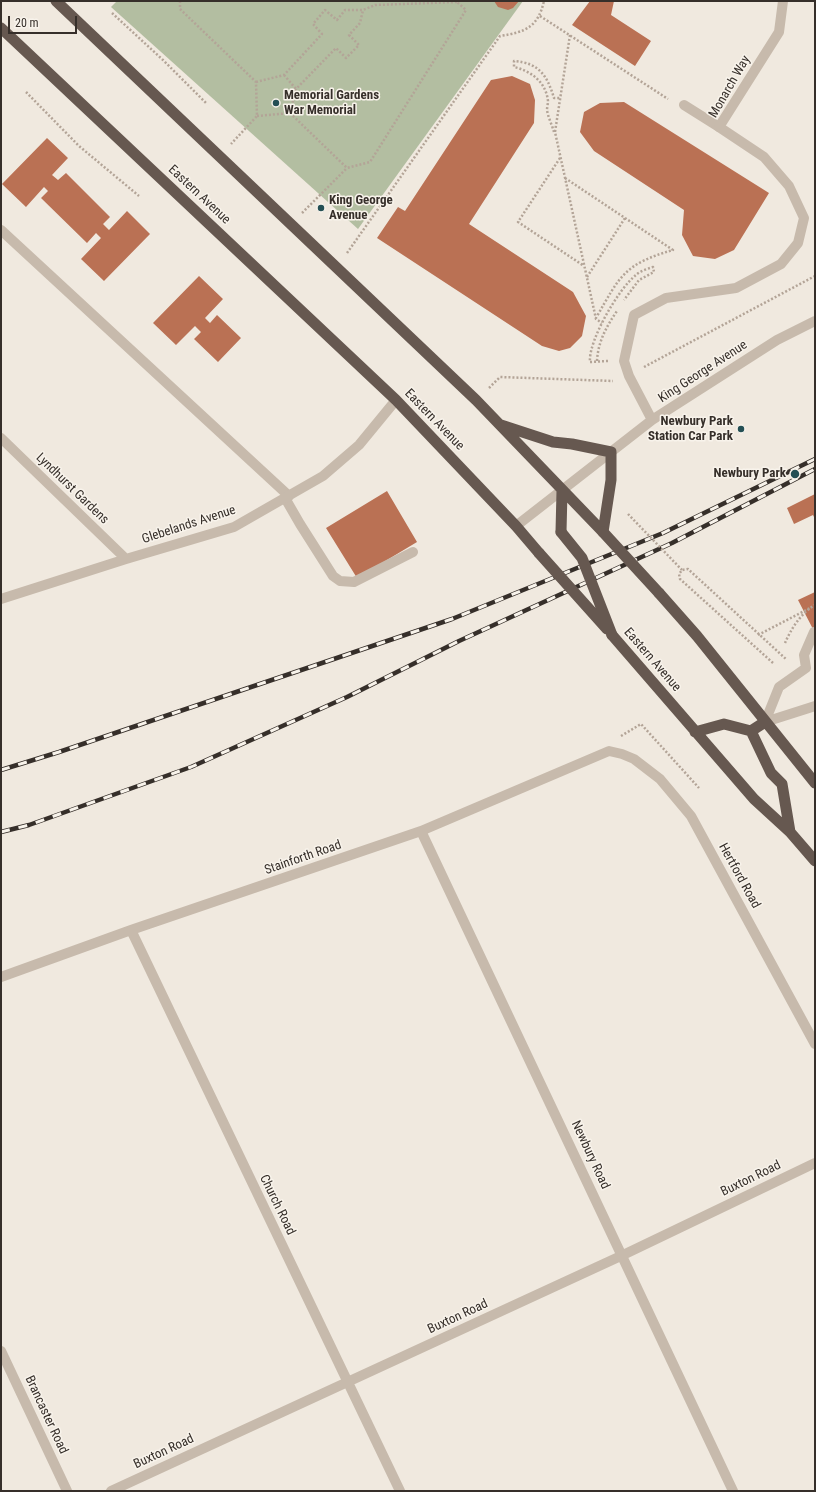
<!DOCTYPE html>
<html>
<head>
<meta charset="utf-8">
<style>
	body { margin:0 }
	#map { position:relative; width:816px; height:1492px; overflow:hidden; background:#f0e9df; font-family:"Roboto Condensed",sans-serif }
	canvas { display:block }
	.frame { position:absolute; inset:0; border:2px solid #362f2a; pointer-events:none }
	.scale { position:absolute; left:8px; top:16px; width:69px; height:18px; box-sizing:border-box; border:2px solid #362f2a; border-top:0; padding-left:5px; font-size:12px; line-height:14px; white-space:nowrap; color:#362f2a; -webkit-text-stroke:3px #f8f3eb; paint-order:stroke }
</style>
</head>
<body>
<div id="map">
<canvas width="816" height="1492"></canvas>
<div class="frame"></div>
<div class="scale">20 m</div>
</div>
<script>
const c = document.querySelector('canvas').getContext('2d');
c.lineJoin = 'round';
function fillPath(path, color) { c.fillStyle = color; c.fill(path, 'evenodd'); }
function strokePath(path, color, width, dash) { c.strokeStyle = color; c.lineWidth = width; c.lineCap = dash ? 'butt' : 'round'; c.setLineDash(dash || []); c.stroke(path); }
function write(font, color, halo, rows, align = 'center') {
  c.font = font + ' "Roboto Condensed",sans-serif'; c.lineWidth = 3; c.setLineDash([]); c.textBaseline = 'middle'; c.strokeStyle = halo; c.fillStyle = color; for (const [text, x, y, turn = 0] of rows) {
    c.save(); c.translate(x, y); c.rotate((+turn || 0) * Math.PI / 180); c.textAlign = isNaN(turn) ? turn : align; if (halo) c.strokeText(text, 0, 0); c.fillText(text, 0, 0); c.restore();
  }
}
fillPath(new Path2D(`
	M 117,1 L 523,1 L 358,229 L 111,7 Z`), '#b3bea1');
fillPath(new Path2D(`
	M 494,1 L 519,1 L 513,8 L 508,10 L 498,7 Z
	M 590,1 L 614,1 L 611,15 L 651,41 L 635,66 L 572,25 Z
	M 512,76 L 530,84 L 535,100 L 534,123 L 469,224 L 573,292 L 586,316 L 582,336 L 570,348 L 559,351 L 542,346 L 377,238 L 398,207 L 405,211 L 491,80 Z
	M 624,102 L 769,193 L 734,250 L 715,259 L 693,256 L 682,235 L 684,210 L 594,151 L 580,132 L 584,112 L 600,103 Z
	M 47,138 L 68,158 L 52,175 L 58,180 L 66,173 L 110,217 L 103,224 L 109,230 L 127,211 L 150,234 L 104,281 L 81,259 L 101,238 L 96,233 L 87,243 L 41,198 L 48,191 L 44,187 L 26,207 L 2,184 Z
	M 199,276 L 223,299 L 205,318 L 210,323 L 217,315 L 241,338 L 218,362 L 194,339 L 201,332 L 195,326 L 176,345 L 153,323 Z
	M 387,491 L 417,542 L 357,578 L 326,528 Z
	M 815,494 L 815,519 L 813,515 L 794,524 L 787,508 Z
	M 815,592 L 815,633 L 798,600 Z`), '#ba7154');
strokePath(new Path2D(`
	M 180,1 L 180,9 L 256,82 L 257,116 L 231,144
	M 112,13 L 163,60 L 207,104
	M 540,16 L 668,99
	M 570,35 L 555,132 L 596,319 L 602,323
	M 284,75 L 296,89
	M 256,82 L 284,75 L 322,34 L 313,24 L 325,10 L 337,20 L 345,10 L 363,10 L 375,5 L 457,2
	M 26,92 L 79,146 L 139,196
	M 290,113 L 347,168 L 370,162 L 466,10 L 457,2
	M 257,116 L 290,113 L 296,89 L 336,48 L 346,58 L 359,45 L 349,35 L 360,23 L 363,10
	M 554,132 C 552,125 548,117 547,110 C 547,107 548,104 548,101 C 546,82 531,71 514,67 L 514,61 C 539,63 547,75 554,98 L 560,98
	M 560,158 L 518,222 L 584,266
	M 565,178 L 673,250 C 624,264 620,276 596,318
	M 302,213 L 347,168
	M 347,253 L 500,36 C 526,32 538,27 544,1
	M 587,277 L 625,218
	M 597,361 C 598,342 606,327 617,311
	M 608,361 L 590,362 C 588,341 619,288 636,275 C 640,271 647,269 653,267 L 654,272 L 639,280 L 624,300
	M 644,367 L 815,276
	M 489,388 L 500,377 L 613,381
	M 758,635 L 812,607
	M 785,643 C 791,629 801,613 815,605
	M 773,663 L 680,579 L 679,574 L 682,570 L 688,569 L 787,660
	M 621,736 L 641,724 L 699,788`), '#b3a497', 2.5, [2, 2]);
strokePath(new Path2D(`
	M 684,105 L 719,127
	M 1,230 L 289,496
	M 285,498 L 300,524 L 333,576 L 340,581 L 354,582 L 413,552
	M 806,668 L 804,655 L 814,632
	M 765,722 L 779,687 L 806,668
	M 765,722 L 815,706`), '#c7baac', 10);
strokePath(new Path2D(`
	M 652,420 L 629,376 L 624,361 L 634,315 L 666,298 L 736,288 L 781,264 L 798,243 L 804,218 L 789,186 L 764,157 L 719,127 L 779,32 L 783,1
	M 1,438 L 126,559
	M 516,526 L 652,420 L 777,340 L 815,321
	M 1,599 L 126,559 L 234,527 L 323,476 L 359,445 L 396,400
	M 421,831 L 733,1491
	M 131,930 L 400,1491
	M 1,977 L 131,930 L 421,831 L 609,751 L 622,754 L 634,759 L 660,779 L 691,816 L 815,1044
	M 1,1351 L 67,1491
	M 111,1491 L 623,1255 L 815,1163`), '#c7baac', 10);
strokePath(new Path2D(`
	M 56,1 L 476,400 L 603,532
	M 1,28 L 396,400 L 516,526 L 539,553
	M 501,425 L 553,442 L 572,444 L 611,452 L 611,480 L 603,532
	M 561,532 L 562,491
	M 659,593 L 697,636 L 815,783
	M 612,635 L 754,799 L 790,832 L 815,861
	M 751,731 L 771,773 L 782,784 L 790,832
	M 695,732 L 724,724 L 751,731 L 765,722`), '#665850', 11);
const rail = new Path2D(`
	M 1,770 L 59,752 L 452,619 L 663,533 L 815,459
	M 1,832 L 29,825 L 191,767 L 347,697 L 459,641 L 672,543 L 815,469`);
strokePath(rail, '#362f2a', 4.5);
strokePath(rail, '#f8f3eb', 3, [9]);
strokePath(new Path2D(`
	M 628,514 L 682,570`), '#b3a497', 2.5, [2, 2]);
strokePath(new Path2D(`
	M 561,532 L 582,558 L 612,635
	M 603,532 L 659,593
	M 539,553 L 607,629`), '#665850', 11);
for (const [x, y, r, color] of [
	[276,103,4,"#244f54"],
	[321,208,4,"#244f54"],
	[741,429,4,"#244f54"],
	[795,474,5,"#244f54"]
]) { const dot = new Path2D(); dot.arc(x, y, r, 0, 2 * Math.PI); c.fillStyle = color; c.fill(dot); strokePath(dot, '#f8f3eb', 1.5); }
write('13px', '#362f2a', '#f8f3eb', [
	["Monarch Way",730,87,-60],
	["Eastern Avenue",199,195,43],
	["King George Avenue",703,372,-33],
	["Eastern Avenue",434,420,46],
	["Lyndhurst Gardens",72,489,44],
	["Glebelands Avenue",189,525,-18],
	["Eastern Avenue",652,660,49],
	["Stainforth Road",303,858,-19],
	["Hertford Road",739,876,61],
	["Newbury Road",590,1155,65],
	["Buxton Road",751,1179,-26],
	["Church Road",277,1205,64],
	["Buxton Road",458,1317,-25],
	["Brancaster Road",46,1415,65],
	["Buxton Road",164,1452,-25]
]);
write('bold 13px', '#362f2a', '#f8f3eb', [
	["Memorial Gardens",284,96],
	["War Memorial",284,111],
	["King George",329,201],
	["Avenue",329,216],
	["Newbury Park",733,422,"right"],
	["Station Car Park",733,437,"right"],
	["Newbury Park",786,474,"right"]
], 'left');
</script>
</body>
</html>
